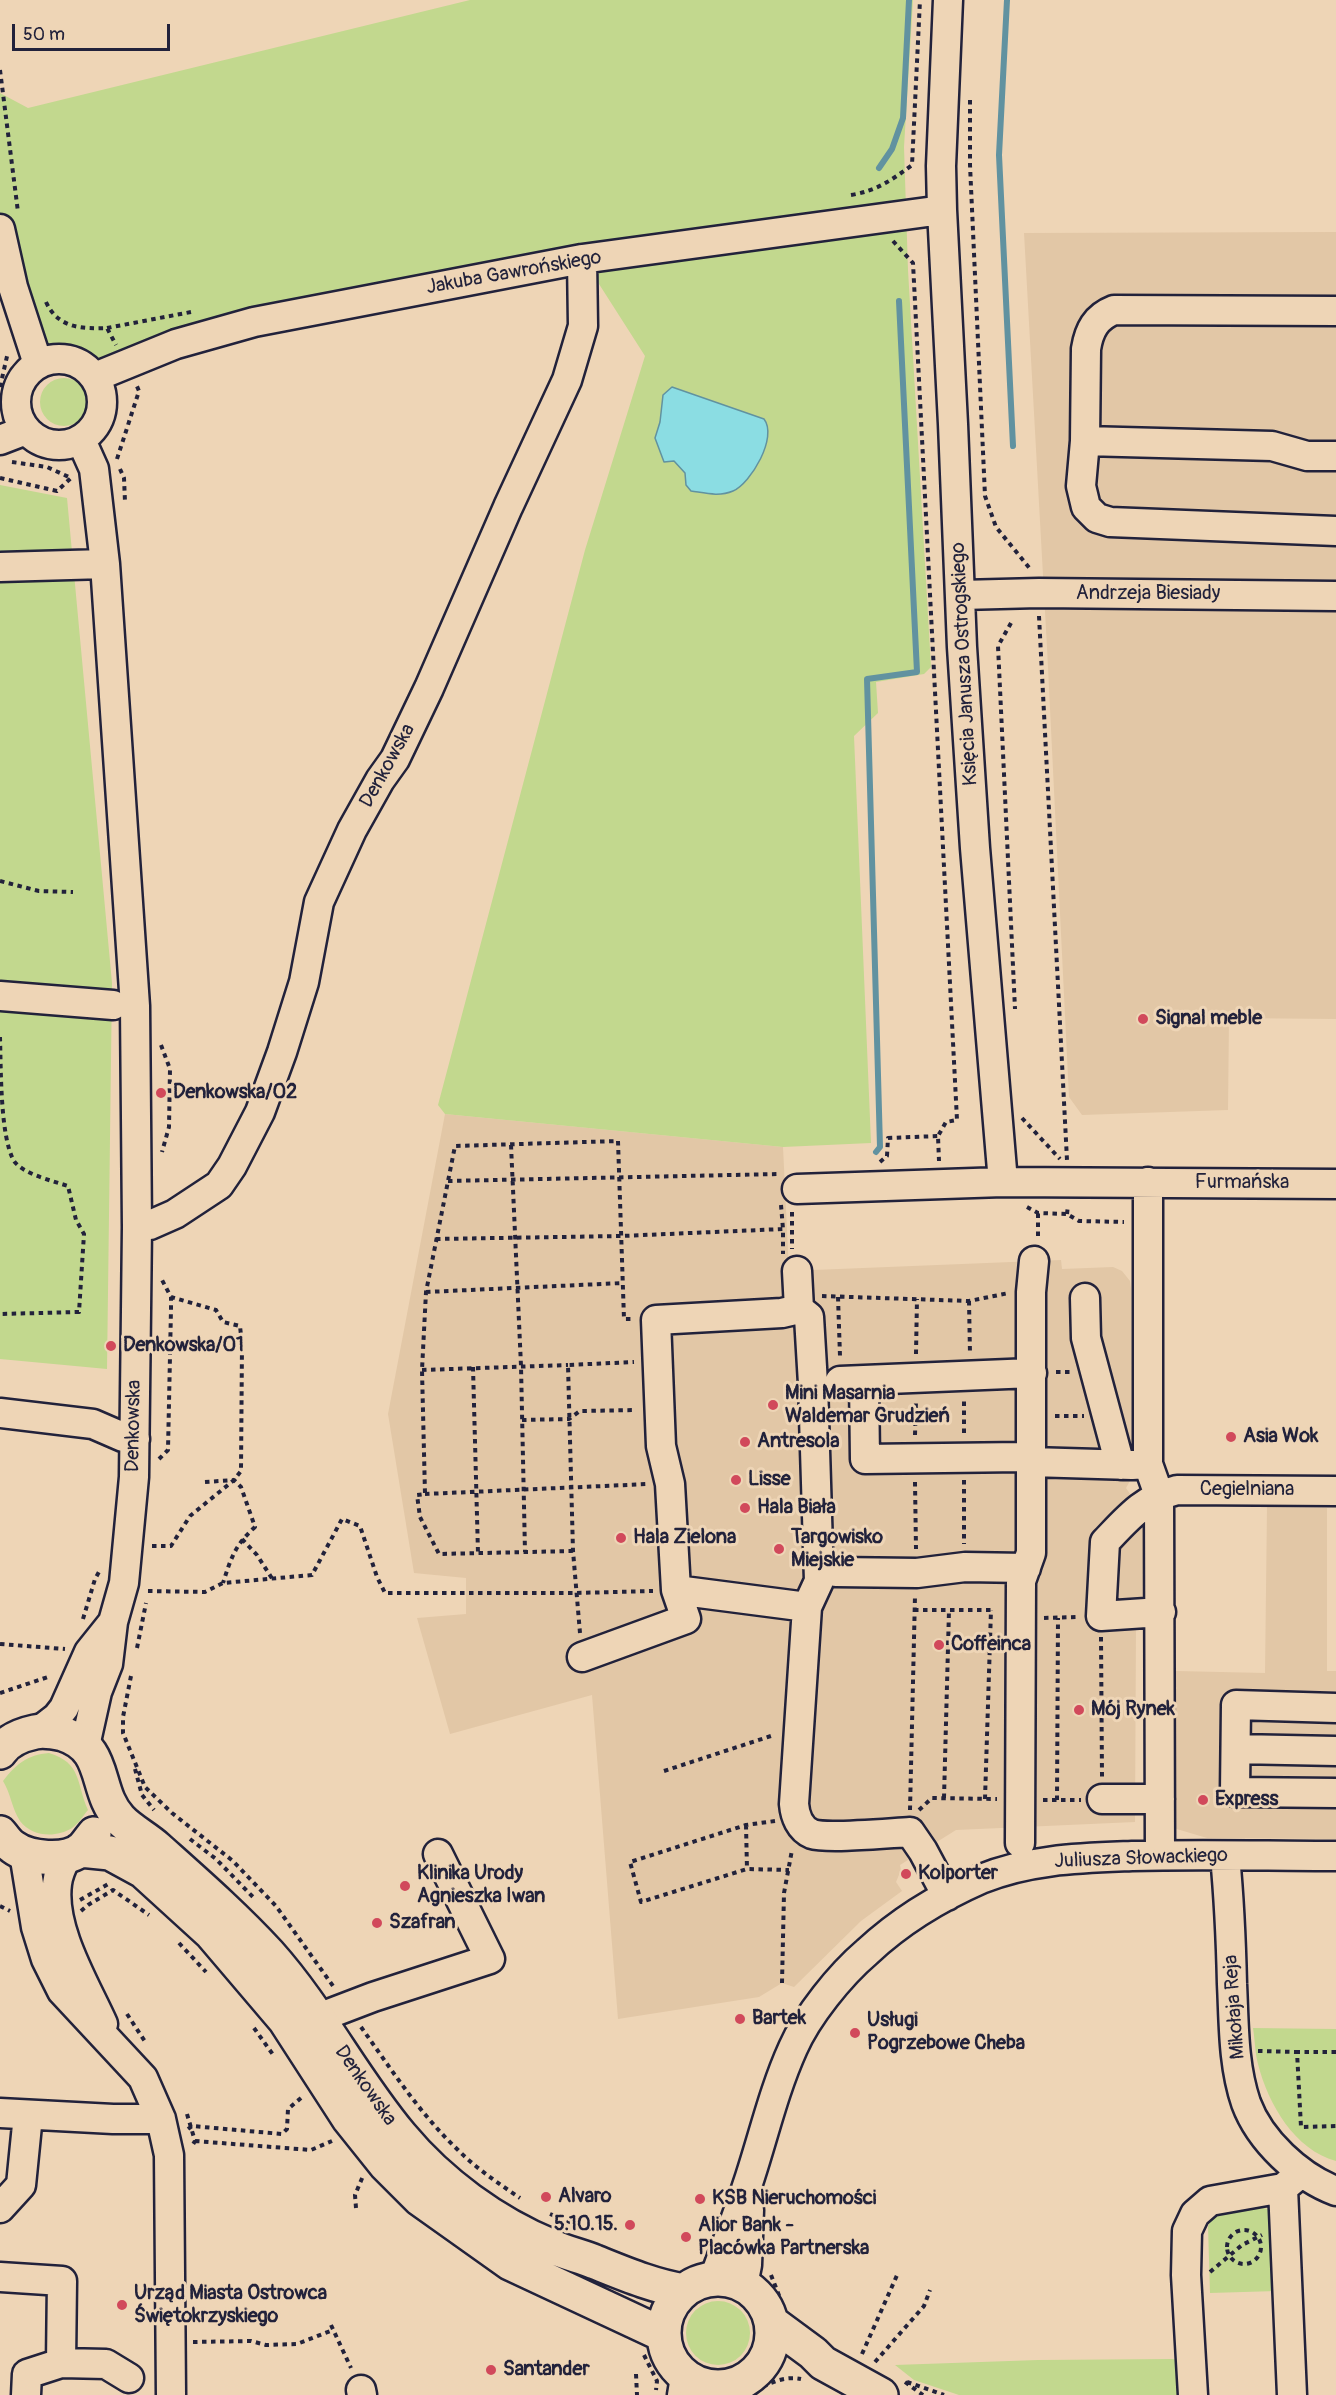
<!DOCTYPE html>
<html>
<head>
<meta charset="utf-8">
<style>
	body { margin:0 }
	#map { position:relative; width:1336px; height:2395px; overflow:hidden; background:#eed5b6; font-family:Pangolin,sans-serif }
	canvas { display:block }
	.scale { position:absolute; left:12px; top:24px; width:158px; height:27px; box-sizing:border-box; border:3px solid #22223b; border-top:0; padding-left:8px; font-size:18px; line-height:21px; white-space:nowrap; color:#22223b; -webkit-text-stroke:4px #eed5b6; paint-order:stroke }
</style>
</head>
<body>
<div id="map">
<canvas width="1336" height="2395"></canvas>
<div class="scale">50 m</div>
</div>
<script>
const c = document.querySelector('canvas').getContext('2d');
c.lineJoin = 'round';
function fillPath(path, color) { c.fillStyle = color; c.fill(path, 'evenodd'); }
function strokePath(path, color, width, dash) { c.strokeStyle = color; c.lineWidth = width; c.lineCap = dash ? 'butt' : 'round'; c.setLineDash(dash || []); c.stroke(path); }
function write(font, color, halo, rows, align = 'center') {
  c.font = font + ' Pangolin,sans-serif'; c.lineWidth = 6; c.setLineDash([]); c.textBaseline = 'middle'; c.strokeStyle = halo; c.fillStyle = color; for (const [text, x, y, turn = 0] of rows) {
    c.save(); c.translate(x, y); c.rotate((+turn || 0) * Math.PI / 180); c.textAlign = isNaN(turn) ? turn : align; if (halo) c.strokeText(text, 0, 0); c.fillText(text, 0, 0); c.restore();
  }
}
fillPath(new Path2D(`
	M 1336,232 L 1336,1019 L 1229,1018 L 1228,1110 L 1082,1115 L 1069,1097 L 1047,647 L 1024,233 Z
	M 445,1114 L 783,1147 L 789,1271 L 1061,1260 L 1062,1269 L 1113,1267 L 1122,1271 L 1130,1281 L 1131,1289 L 1132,1459 L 1131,1479 L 1126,1488 L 1147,1519 L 1148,1615 L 1136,1624 L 1135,1822 L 956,1830 L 900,1865 L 901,1870 L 896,1882 L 902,1891 L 861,1921 L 794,1987 L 782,1983 L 759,1997 L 618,2019 L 592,1695 L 450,1734 L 417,1618 L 466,1614 L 466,1578 L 414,1573 L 388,1414 Z
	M 1267,1507 L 1327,1508 L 1327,1671 L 1336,1671 L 1336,1839 L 1207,1838 L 1170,1827 L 1176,1671 L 1265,1673 Z`), '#e2c7a6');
fillPath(new Path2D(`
	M 470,0 L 913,0 L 904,147 L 908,270 L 931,667 L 924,674 L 876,682 L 878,713 L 854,736 L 871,1143 L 783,1147 L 445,1114 L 438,1105 L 585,550 L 645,356 L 583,259 L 254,322 L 95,377 C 75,359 64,355 38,364 L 0,229 L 0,93 L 28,108 Z
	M40 402a24 24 0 1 1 48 0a24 24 0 1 1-48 0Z
	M 0,485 L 67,498 L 112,983 L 107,1369 L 0,1359 Z
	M 49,1753 C 82,1763 76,1783 88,1810 C 83,1816 78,1824 72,1828 C 56,1838 32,1837 20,1821 C 12,1809 11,1794 3,1781 C 16,1764 27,1755 49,1753 Z
	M 1253,2028 L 1336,2029 L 1336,2161 C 1295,2150 1268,2104 1258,2064 C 1255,2053 1255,2040 1253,2028 Z
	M 1258,2207 L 1268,2209 L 1273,2231 L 1277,2291 L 1210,2293 L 1208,2226 L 1212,2218 L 1241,2209 Z
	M686 2333a32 32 0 1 1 64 0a32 32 0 1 1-64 0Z
	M 1172,2359 L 1180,2360 L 1182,2395 L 959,2395 L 914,2380 L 895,2365 L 1038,2360 Z`), '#c2d88e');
const water = new Path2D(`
	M 672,387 L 764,419 C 778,437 751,483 733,491 C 719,497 705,493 691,491 L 686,485 L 685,473 L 674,461 L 664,462 L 655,438 L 660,422 L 663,395 Z`);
fillPath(water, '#8bdde3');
strokePath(water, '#6192a0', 1.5);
strokePath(new Path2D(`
	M 1007,0 L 999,155 L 1013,446
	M 879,168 L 892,149 L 903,118 L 909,0
	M 876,1152 L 880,1147 L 867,679 L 917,672 L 899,301`), '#6192a0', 6);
const minor = new Path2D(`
	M 948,0 L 941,166 L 942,210 L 953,424 L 962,647 L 975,848 L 1003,1182
	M 0,229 L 13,287 L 38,364
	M 1336,311 L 1114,310 C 1096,317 1089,330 1086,349 L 1085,441 L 1081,486 L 1086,507 L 1097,518 L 1110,522 L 1336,531
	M16 402a43 43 0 1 1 86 0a43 43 0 1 1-86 0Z
	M 95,377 L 176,344 L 254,322 L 582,259 L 942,210
	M 0,440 L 26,430
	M 81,440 L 94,469 L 105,564 L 135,1006 L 137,1227 L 134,1477 L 124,1583 L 113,1622 L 108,1664 L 97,1692 L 85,1746
	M 1085,441 L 1272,446 L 1307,456 L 1336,456
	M 0,567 L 105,564
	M 961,595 L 1039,593 L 1336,596
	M 0,996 L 113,1005
	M 1148,1182 L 1148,1464 L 1159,1495 L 1160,1855
	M 797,1189 L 1003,1182 L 1336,1184
	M 137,1227 L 150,1225 L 175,1214 L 219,1185 L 232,1166 L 260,1112 L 282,1052 L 304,982 L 319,902 L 352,830 L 380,780 L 395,759 L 429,688 L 508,507 L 567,380 L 583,326 L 582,259
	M 1034,1261 L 1031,1292 L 1031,1462 L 1132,1465 L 1148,1464
	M 797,1271 L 799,1309 L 782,1313 L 656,1320 L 661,1446 L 670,1484 L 676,1590 L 807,1607
	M 1085,1298 L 1086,1338 L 1120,1465
	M 799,1309 L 809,1317 L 813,1384 L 819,1581 L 807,1607 L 794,1804 C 795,1816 800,1829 812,1834 C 827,1839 890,1833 910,1832 L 923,1851 L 947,1896
	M 864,1380 L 865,1459 L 1022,1457 L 1031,1462 L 1031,1553 L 1021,1581 L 1020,1843
	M 840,1381 L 1032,1373
	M 0,1413 L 93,1424 L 123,1437 L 135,1439
	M 836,1572 L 917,1573 L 965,1567 L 1026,1568
	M 1161,1612 L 1101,1616 L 1105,1542 C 1128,1518 1143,1499 1177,1490 L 1336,1491
	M 582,1657 L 686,1619 L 676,1590
	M 1336,1708 L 1236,1705 L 1235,1792 L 1336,1793
	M 39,1731 L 57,1717 L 64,1708 L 89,1652 L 113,1622
	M 1236,1749 L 1336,1751
	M 1102,1799 L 1160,1799
	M 24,1853 L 36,1927 L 46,1959 L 62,1991 L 143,2078 L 161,2119 L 169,2155 L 171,2395
	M 68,1854 C 63,1864 58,1873 57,1884 C 51,1929 85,1984 103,2024
	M 1225,1856 C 1229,1898 1231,1941 1232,1984 C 1234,2024 1233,2065 1246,2103 C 1260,2141 1299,2177 1336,2191
	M 318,2018 L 373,1997 L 490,1959 L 438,1854
	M 0,2113 L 113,2119 L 161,2119
	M 1283,2188 L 1292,2395
	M 0,2208 L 21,2185 L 28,2115
	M 0,2277 L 62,2281 L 61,2363 L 27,2374 L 26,2395
	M 714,2279 C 726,2245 739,2211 750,2177 C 764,2134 774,2090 793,2048 C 807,2016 840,1975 867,1952 C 899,1922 940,1897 981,1879 C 1029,1859 1082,1858 1132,1856 C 1200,1854 1268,1856 1336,1856
	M 743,2285 L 747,2265 L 749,2210
	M 61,2363 L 106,2364 L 129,2378
	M 361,2390 L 362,2395
	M 682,2395 L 685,2377
	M 716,2395 L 719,2388
	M 1193,2395 L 1186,2275 L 1187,2231 L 1195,2214 L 1210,2201 L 1283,2188 L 1301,2173`);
const major = new Path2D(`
	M 0,1752 C 8,1740 21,1735 35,1732 C 44,1730 54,1732 63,1734 C 109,1749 93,1790 120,1819 C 130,1830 146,1838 157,1848 C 195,1882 234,1916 269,1954 C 319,2010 353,2079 401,2136 C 440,2183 495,2223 551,2246 C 565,2253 581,2256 595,2262 C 625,2274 653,2286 684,2291
	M 0,1833 C 4,1838 8,1844 13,1847 C 29,1859 66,1862 82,1849 C 86,1845 90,1839 94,1834
	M 80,1850 L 110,1853 L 143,1871 L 211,1933 L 285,2020 L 349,2119 L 385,2164 L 420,2199 L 510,2263 L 664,2335
	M664 2333a54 54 0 1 1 108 0a54 54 0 1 1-108 0Z
	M 771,2322 L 813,2353 L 823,2363 L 881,2395`);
strokePath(minor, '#22223b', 33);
strokePath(major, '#22223b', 38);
strokePath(new Path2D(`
	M 0,70 L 18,212
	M 970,100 L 970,165 L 985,496 L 996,527 L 1031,570
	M 851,195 C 876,191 892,180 912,165 L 920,0
	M 893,241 L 913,263 L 957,1120 L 946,1122 L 938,1136 L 939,1161
	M 46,302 C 58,328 81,329 107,328 L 116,345
	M 107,328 L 191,312
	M 0,387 L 8,352
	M 117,459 L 139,391 L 136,384
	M 12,462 L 47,467 L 71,478
	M 120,469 L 124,478 L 125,502
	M 0,478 L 57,491 L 71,478
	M 1039,616 L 1067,1160
	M 1011,623 L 998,646 L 1015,1009
	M 0,881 L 39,891 L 73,892
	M 0,1037 C 1,1068 0,1137 14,1161 C 23,1174 53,1181 68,1186 L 76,1220 L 84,1234 L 79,1312 L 0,1314
	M 161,1045 L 170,1069 L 169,1127 L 162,1152
	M 1022,1118 L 1060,1159
	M 511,1145 L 521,1366 L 525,1552
	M 880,1162 L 887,1156 L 888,1138 L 938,1136
	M 448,1181 L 779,1174
	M 781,1205 L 783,1229
	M 1027,1207 L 1038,1213 L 1067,1214 L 1079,1221 L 1124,1222
	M 792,1212 L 792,1249
	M 1067,1214 L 1068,1205
	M 1038,1236 L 1038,1213
	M 436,1239 L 621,1236 L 783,1229 L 783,1254
	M 426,1292 L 623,1283
	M 822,1296 L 969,1301 L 1009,1293
	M 838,1297 L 840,1356
	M 969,1301 L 970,1354
	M 916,1354 L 917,1299
	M 473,1367 L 478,1553
	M 422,1370 L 568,1365
	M 1056,1372 L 1072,1372
	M 1055,1416 L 1084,1416
	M 522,1420 L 569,1419 L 580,1411 L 636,1410
	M 964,1433 L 964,1399
	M 915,1435 L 916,1401
	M 159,1459 L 168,1450 L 171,1309 L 171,1297 L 162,1280
	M 964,1480 L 964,1544
	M 205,1482 L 234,1480 L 241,1487 L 255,1527 C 235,1545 231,1558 223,1583
	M 915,1482 L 916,1549
	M 425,1494 L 648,1484
	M 242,1539 L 257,1555 L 273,1580
	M 152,1546 L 171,1546 L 190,1516 L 234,1480 L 241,1471 L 242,1345 L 240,1326 L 223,1322 L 216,1310 L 171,1297
	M 573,1551 L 439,1554 L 420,1517 L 417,1495 L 425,1494 L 422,1370 L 426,1292 L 455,1146 L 618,1141 L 624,1319 L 633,1319
	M 148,1591 L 205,1592 L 223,1583 L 312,1575 L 342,1519 L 360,1526 L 377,1577 L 385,1593 L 576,1593 L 653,1591
	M 914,1610 L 991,1610
	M 1044,1618 L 1079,1617
	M 83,1619 L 95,1579 L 100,1570
	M 580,1633 L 573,1551 L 568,1365 L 634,1362
	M 1101,1637 L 1102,1777
	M 0,1644 L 65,1649
	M 137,1648 L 146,1603
	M 131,1676 L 123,1717 L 123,1733 L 145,1787 L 172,1813 L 233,1861 L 276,1906 L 333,1986
	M 0,1693 L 51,1676
	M 135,1769 L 142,1795 L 154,1810
	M 664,1771 L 774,1735
	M 944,1798 L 949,1610
	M 985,1799 L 991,1610
	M 1043,1800 L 1081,1800
	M 1057,1800 L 1058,1618
	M 910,1810 L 915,1596
	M 919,1810 L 932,1798 L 997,1799
	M 775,1821 L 746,1825 L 630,1862 L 641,1902 L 747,1869 L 789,1870
	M 746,1825 L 747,1869
	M 190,1839 L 216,1859 L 253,1897
	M 80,1900 L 110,1883
	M 0,1906 L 10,1911
	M 81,1911 L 88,1905 L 113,1890 L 149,1915
	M 179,1943 L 206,1972
	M 782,1983 L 784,1893 L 792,1850
	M 127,2014 L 146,2043
	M 361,2027 C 391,2069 420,2114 458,2150 C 477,2169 498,2183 520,2198
	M 254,2028 L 274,2056
	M 1258,2051 L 1297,2052
	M 1336,2052 L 1297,2052 L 1301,2127 L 1336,2126
	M 187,2114 L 195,2141 L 192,2146
	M 188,2129 L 192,2126 L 282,2134 L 287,2129 L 288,2109 L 301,2098
	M 195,2141 L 311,2150 L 332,2141
	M 356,2208 L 355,2195 L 363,2176
	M 550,2214 L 585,2228
	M1227 2247a17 17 0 1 1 34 0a17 17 0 1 1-34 0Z
	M 1210,2272 L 1242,2245 L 1262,2235
	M 771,2275 L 780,2298
	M 331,2325 L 351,2368
	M 193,2342 L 251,2341 L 266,2345 L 297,2344 L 333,2330
	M 862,2354 L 898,2273
	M 644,2355 L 657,2381 L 656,2390
	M 875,2362 L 924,2306 L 930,2290
	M 636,2374 L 637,2395
	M 905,2382 L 923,2395
	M 907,2382 L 944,2395
	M 747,2395 C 765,2386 781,2375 801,2379`), '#22223b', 4, [4.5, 4.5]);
strokePath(minor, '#eed5b6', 28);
strokePath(major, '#eed5b6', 33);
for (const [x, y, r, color] of [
	[1143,1019,6,"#d1495b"],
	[161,1093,6,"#d1495b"],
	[111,1346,6,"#d1495b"],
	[773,1405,6,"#d1495b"],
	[1231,1437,6,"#d1495b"],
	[745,1442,6,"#d1495b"],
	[736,1480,6,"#d1495b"],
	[745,1508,6,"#d1495b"],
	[621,1538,6,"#d1495b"],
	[779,1549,6,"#d1495b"],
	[939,1645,6,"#d1495b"],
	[1079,1710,6,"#d1495b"],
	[1203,1800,6,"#d1495b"],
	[906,1874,6,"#d1495b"],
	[405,1886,6,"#d1495b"],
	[377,1923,6,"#d1495b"],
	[740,2019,6,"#d1495b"],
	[855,2033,6,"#d1495b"],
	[546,2197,6,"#d1495b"],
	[700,2199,6,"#d1495b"],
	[630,2225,6,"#d1495b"],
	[686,2237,6,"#d1495b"],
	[122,2305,6,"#d1495b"],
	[491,2370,6,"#d1495b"]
]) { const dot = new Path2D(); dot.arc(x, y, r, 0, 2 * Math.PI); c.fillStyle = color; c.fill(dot); strokePath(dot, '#eed5b6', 2); }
write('20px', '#22223b', '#eed5b6', [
	["Jakuba Gawrońskiego",514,273,-10],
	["Andrzeja Biesiady",1148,594],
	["Księcia Janusza Ostrogskiego",965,664,-93],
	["Denkowska",388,766,-61],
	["Furmańska",1242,1183],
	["Denkowska",134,1426,-89],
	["Cegielniana",1247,1490],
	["Juliusza Słowackiego",1141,1859,-2],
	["Mikołaja Reja",1235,2007,-94],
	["Denkowska",365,2086,55]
]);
write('bold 20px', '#22223b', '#eed5b6', [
	["Signal meble",1155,1019],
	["Denkowska/02",173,1093],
	["Denkowska/01",123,1346],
	["Mini Masarnia",785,1394],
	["Waldemar Grudzień",785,1417],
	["Asia Wok",1243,1437],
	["Antresola",757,1442],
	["Lisse",748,1480],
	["Hala Biała",757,1508],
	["Hala Zielona",633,1538],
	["Targowisko",791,1538],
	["Miejskie",791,1561],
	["Coffeinca",951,1645],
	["Mój Rynek",1091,1710],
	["Express",1215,1800],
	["Klinika Urody",417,1874],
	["Agnieszka Iwan",417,1897],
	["Kolporter",918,1874],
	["Szafran",389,1923],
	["Bartek",752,2019],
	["Usługi",867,2021],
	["Pogrzebowe Cheba",867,2044],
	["Alvaro",558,2197],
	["KSB Nieruchomości",712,2199],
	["5.10.15.",618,2225,"right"],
	["Alior Bank -",698,2226],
	["Placówka Partnerska",698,2249],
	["Urząd Miasta Ostrowca",134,2294],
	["Świętokrzyskiego",134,2317],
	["Santander",503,2370]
], 'left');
</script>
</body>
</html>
